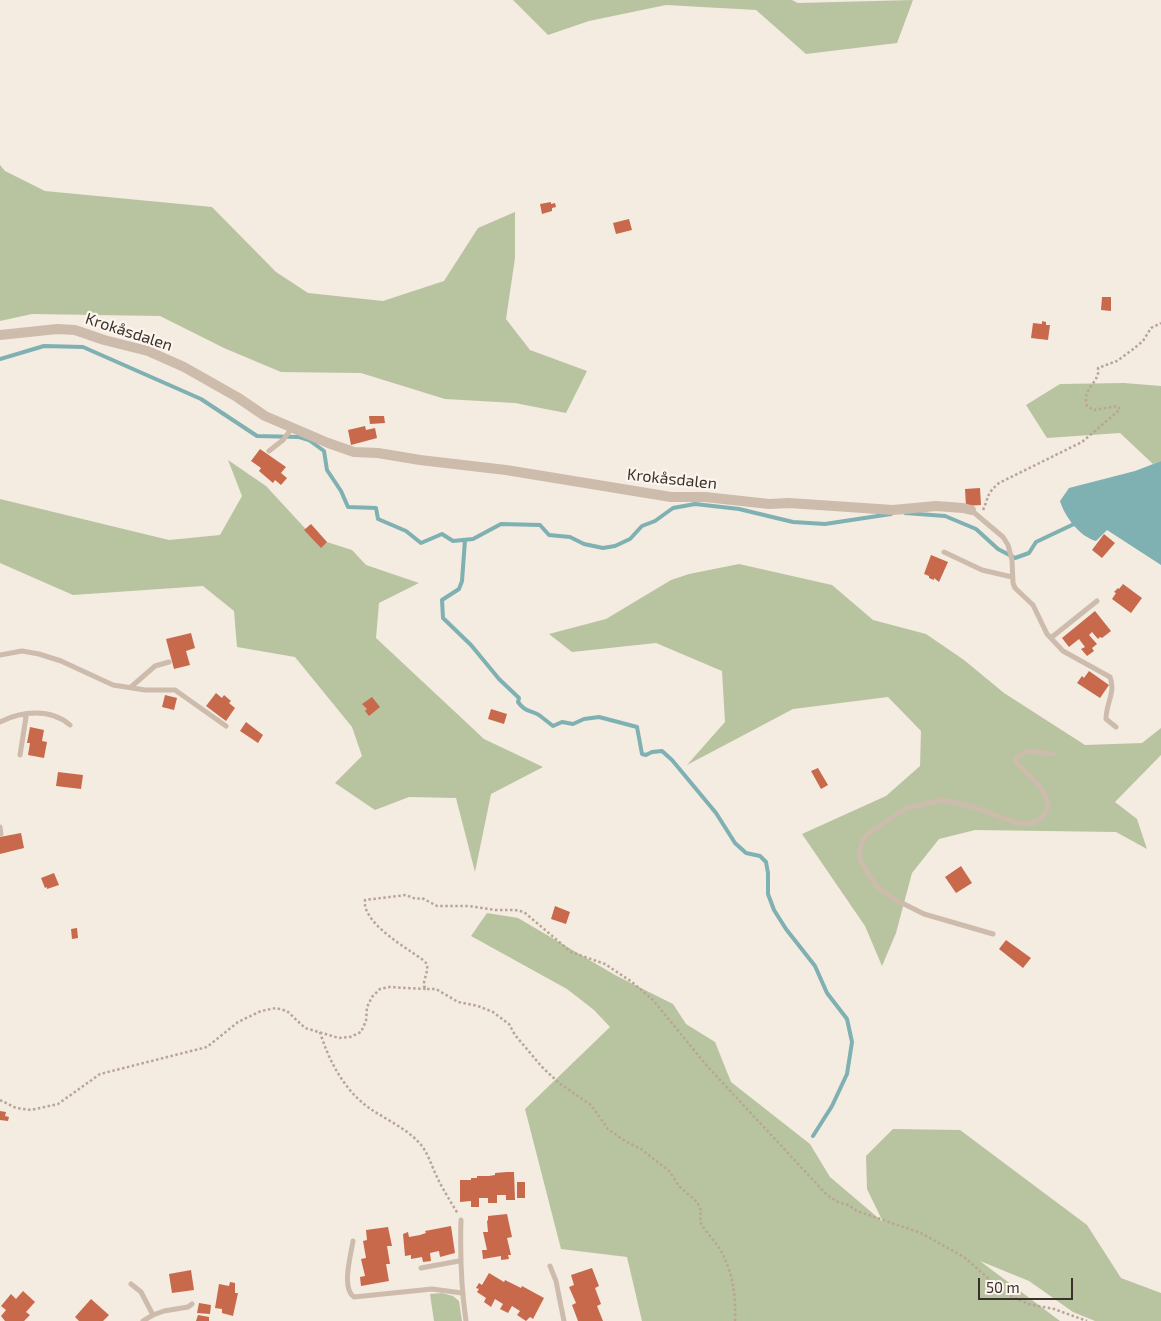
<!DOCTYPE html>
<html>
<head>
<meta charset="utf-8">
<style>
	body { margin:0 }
	#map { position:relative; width:1161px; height:1321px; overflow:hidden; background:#f4ebe1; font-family:"Exo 2",sans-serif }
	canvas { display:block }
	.scale { position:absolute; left:978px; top:1278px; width:95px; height:22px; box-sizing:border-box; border:2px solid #3b302b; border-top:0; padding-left:6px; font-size:15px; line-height:18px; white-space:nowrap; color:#3b302b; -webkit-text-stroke:4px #fbf5ee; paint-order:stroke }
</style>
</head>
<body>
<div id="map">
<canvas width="1161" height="1321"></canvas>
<div class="scale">50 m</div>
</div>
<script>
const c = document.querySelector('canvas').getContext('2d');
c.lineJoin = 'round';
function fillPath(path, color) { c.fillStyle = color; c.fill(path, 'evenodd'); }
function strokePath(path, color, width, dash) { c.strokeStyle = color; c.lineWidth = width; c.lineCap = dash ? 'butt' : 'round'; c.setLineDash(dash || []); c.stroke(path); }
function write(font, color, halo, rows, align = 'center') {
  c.font = font + ' "Exo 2",sans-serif'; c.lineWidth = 4.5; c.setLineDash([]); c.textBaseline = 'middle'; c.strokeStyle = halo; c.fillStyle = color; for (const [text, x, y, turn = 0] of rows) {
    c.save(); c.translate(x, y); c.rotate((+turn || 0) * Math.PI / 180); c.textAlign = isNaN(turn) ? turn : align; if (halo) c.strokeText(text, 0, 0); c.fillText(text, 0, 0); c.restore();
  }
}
fillPath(new Path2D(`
	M 513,0 L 792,0 L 798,3 L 913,0 L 897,43 L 806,54 L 756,10 L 666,5 L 589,21 L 548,35 Z
	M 0,165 L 5,171 L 45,191 L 212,207 L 276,272 L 308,293 L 383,301 L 444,281 L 478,228 L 515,212 L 515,258 L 506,319 L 530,350 L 587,371 L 566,413 L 515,403 L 445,399 L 361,373 L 281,372 L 224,348 L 160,316 L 32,314 L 0,321 Z
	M 1124,383 L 1161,386 L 1161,461 L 1153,464 L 1120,433 L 1047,438 L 1026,405 L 1060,384 Z
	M 228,460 L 266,486 L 314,538 L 352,550 L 366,565 L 419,583 L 379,603 L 376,638 L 484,739 L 543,767 L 491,794 L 475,872 L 456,798 L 409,797 L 375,810 L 335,783 L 362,756 L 352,727 L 295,657 L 237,647 L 234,611 L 203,586 L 73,595 L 0,563 L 0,499 L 169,540 L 220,535 L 242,496 Z
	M 739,564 L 832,585 L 873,620 L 926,634 L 964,660 L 1004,693 L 1085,745 L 1142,743 L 1161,728 L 1161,755 L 1115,802 L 1137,819 L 1147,849 L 1116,832 L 975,830 L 939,839 L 912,873 L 896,933 L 882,966 L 865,926 L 802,834 L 886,796 L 920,766 L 921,731 L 888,697 L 793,709 L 687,765 L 725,722 L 722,671 L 656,643 L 572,652 L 549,634 L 606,619 L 671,580 L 689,574 Z
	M 487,913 L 518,918 L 615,975 L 673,1004 L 686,1024 L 715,1042 L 731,1082 L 810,1144 L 830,1177 L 883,1222 L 867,1189 L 866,1156 L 893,1129 L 960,1130 L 1087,1225 L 1121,1278 L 1161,1293 L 1161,1321 L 1095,1321 L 1073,1312 L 1029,1281 L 980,1261 L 1060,1321 L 642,1321 L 627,1257 L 561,1249 L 525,1109 L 610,1027 L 594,1010 L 567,989 L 471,936 Z
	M 442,1293 L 453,1296 L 459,1301 L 462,1321 L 434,1321 L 430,1294 Z`), '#b8c4a0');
fillPath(new Path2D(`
	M 1161,461 L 1161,565 L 1107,530 L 1096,541 C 1079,536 1065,517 1060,501 L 1069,488 L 1135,471 Z`), '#7fb0b2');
strokePath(new Path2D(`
	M 0,359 L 44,346 L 83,347 L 201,399 L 257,436 L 299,437 L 309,440 L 324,451 L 327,470 L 341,491 L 348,507 L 376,508 L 378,519 L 406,531 L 421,543 L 442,534 L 453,541 L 473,539 L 501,524 L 540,525 L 549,535 L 570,537 L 584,544 L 603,548 L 615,546 L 630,539 L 642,526 L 655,521 L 673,508 L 695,504 L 739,509 L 793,522 L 825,524 L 891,514
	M 905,513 L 945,516 L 976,529 L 998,549 L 1015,558 L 1029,553 L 1036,542 L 1074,524
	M 465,540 L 462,581 L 459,589 L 442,600 L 443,618 L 471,645 L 499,679 L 519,698 L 518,702 C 525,712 530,710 539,715 C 544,719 548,722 553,726 L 562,722 L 573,724 L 584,719 L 599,717 L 637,727 L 642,754 L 646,755 L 652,752 L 662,751 L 672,760 L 716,813 L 735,843 L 746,853 L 760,856 L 766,862 L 768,873 L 768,894 L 774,910 L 786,929 L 815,966 L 827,993 L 847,1019 L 852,1042 L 847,1074 L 832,1106 L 813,1136`), '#7fb0b2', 4);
fillPath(new Path2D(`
	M 551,202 L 551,204 L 555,203 L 556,207 L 552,208 L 552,211 L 542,214 L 540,204 Z
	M 629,219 L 632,230 L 616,234 L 613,223 Z
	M 1102,297 L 1111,297 L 1111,311 L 1101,310 Z
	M 1042,321 L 1046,322 L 1046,325 L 1050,325 L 1048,340 L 1031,338 L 1033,323 L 1042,324 Z
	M 369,416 L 384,416 L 385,423 L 370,424 Z
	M 365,426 L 366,430 L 375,428 L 377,438 L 351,445 L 348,430 Z
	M 260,449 L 286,467 L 281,473 L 287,478 L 281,485 L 275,480 L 273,483 L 259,471 L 261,468 L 251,461 Z
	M 980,488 L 981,505 L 966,506 L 965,489 Z
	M 311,524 L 327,542 L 321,548 L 304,530 Z
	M 1104,534 L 1115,543 L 1102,558 L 1092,550 Z
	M 931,555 L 948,562 L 939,582 L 934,578 L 934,580 L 929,578 L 929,576 L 924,574 Z
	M 1123,584 L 1142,598 L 1131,613 L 1112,599 L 1116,593 L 1114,592 L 1118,588 L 1119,589 Z
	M 1095,611 L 1111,631 L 1102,638 L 1100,637 L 1098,639 L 1092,632 L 1089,635 L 1097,644 L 1092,648 L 1094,651 L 1087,656 L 1081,649 L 1085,647 L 1079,639 L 1069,647 L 1062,638 Z
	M 191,633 L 195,648 L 186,651 L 190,665 L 174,669 L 166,639 Z
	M 1089,671 L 1109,685 L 1100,698 L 1077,683 L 1082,676 L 1084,678 Z
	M 216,693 L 222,698 L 224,695 L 231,701 L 229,703 L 235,708 L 226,721 L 206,706 Z
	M 165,695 L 177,698 L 174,710 L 162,707 Z
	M 372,697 L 380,707 L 369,716 L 365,711 L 367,709 L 362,704 Z
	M 491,709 L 507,714 L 504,724 L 488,719 Z
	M 246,722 L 263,735 L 258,743 L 240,731 Z
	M 30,727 L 44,730 L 42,741 L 47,742 L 44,758 L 28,755 L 30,743 L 27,743 Z
	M 818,768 L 828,785 L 821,789 L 811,771 Z
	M 58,772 L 83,775 L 81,789 L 56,786 Z
	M 21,833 L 24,848 L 0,854 L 0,837 Z
	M 961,866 L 972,883 L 956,893 L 945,877 Z
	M 54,873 L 59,885 L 47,889 L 47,887 L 45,888 L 41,878 Z
	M 555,906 L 570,912 L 566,924 L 551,919 Z
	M 77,928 L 78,938 L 72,939 L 71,929 Z
	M 1006,940 L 1031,958 L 1023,968 L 999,949 Z
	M 0,1111 L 6,1112 L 5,1116 L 9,1117 L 8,1121 L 0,1120 Z
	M 507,1172 L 514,1172 L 515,1200 L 506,1200 L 506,1195 L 497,1195 L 497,1203 L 488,1203 L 488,1198 L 479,1198 L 479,1207 L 471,1207 L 471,1201 L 460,1202 L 460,1180 L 471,1180 L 471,1178 L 477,1178 L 477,1176 L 489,1176 L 495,1175 L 495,1173 Z
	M 517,1182 L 525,1182 L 525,1198 L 517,1198 Z
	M 507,1214 L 512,1237 L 507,1238 L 511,1255 L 508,1255 L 509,1259 L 501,1260 L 501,1256 L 483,1259 L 482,1250 L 487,1250 L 483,1232 L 488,1232 L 487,1221 L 488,1220 L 488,1216 Z
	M 451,1226 L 455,1253 L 440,1257 L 439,1251 L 430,1253 L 431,1261 L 423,1262 L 422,1257 L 411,1259 L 411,1255 L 405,1256 L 403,1234 L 408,1232 L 409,1237 L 420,1235 L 426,1233 L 425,1231 Z
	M 388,1227 L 392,1246 L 387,1246 L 390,1264 L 386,1264 L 389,1281 L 361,1286 L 360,1277 L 365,1276 L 361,1259 L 366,1258 L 363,1241 L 367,1240 L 366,1230 Z
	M 592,1268 L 599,1286 L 595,1288 L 601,1304 L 597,1306 L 603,1321 L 578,1321 L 572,1305 L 576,1303 L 569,1287 L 574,1285 L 571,1275 Z
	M 191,1270 L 194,1290 L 172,1293 L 169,1274 Z
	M 489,1273 L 504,1282 L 505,1280 L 521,1288 L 522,1286 L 544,1298 L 533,1319 L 530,1317 L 526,1321 L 517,1315 L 520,1311 L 512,1306 L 508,1313 L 500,1309 L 503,1304 L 495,1299 L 491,1307 L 484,1302 L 486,1298 L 477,1292 L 479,1289 L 476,1288 L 479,1283 L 482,1285 Z
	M 230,1282 L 235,1283 L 235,1293 L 238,1293 L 233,1316 L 222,1313 L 222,1309 L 215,1308 L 219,1284 L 229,1286 Z
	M 23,1291 L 35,1302 L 26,1312 L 30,1315 L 24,1321 L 5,1321 L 1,1316 L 6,1310 L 1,1306 L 11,1294 L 16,1299 Z
	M 91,1299 L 109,1315 L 103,1321 L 79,1321 L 75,1317 Z
	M 199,1303 L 211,1305 L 210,1314 L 197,1313 Z
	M 198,1315 L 209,1317 L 209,1321 L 196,1321 Z`), '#c8694b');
strokePath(new Path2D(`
	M 983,510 C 989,497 986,494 999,483 L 1082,442 L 1117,412 L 1120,409 L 1117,406 L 1094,410 L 1087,406 C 1081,388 1101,382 1098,368 L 1117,361 L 1132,350 L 1143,341 L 1151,328 L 1161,323
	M 320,1032 C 329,1062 346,1093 372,1110 C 389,1121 409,1130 422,1146 C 429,1156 432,1167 437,1177 C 443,1190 451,1202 458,1214
	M 0,1100 L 16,1108 L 31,1110 L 58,1104 L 100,1074 L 207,1047 L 238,1022 L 261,1011 L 276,1008 L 287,1011 L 305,1028 L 339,1038 L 350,1037 L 361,1032 L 366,1021 L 367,1007 L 372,997 L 380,989 L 389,987 L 426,989
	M 735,1321 C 736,1296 733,1273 721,1251 C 715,1241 706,1232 700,1222 L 701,1210 L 697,1202 L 679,1186 L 669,1171 L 641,1149 L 625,1141 L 608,1129 L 591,1105 L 559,1083 L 542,1067 L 515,1035 L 509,1024 L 493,1012 L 478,1006 L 458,1002 L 436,989 L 426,989 L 424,986 C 423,979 430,969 426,963 C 423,959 414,954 410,951 C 395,941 362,919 365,900 L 406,895 L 416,899 L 422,898 L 437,906 L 469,906 L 495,910 L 515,910 L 524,912 L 571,952 L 605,964 L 632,982 L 653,1000 L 707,1066 L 827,1195 L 838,1202 L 848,1205 L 857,1211 L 921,1233 L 964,1257 L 1005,1293 L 1028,1304 L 1054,1309 L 1087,1321`), '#b9a596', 2.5, [2.5, 2.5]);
strokePath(new Path2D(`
	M 269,451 L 283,440 L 292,428
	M 971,510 L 1003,537 L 1008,545 L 1012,560 L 1013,583 L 1015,588 L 1033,605 L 1047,634 L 1063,651 L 1110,677 C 1116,692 1106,703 1106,719 L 1116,727
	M 944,552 L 982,570 L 1012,577
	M 1052,637 L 1097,601
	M 0,655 L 22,651 L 39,654 L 61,661 L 113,685 L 145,690 L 175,690 L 226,726
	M 131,687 L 155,666 L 169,662
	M 0,722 C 21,711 51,708 70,725
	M 20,755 L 26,717 L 24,715
	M 0,827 L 1,834
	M 993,934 L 924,914 L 898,901 L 876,886 L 860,860 L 859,852 L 864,838 L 873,830 L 907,808 L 942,800 L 970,806 L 1017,823 C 1027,825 1036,824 1043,816 C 1060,797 1027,776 1016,762 L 1016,758 L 1027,751 L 1054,754
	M 461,1220 C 460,1254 461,1287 466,1321
	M 353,1241 C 351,1255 341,1288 354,1297 L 432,1289 L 462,1293
	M 550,1266 L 556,1281 L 564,1321
	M 421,1268 L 459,1261
	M 131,1284 L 141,1292 L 153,1315
	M 143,1321 L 153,1315 L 164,1311 L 188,1307 L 192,1304`), '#cdbbac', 5);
strokePath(new Path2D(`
	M 0,335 L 57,329 L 75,330 L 104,340 L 148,351 L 184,367 L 237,397 L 265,416 L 328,443 L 354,452 L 378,453 L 420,460 L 506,470 L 671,497 L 705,497 L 769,504 L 789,503 L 893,510 L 936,506 L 963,508 L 971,510`), '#cdbbac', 10);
write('16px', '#3b302b', '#fbf5ee', [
	["Krokåsdalen",129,332,18],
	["Krokåsdalen",672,479,6]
]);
</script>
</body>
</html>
